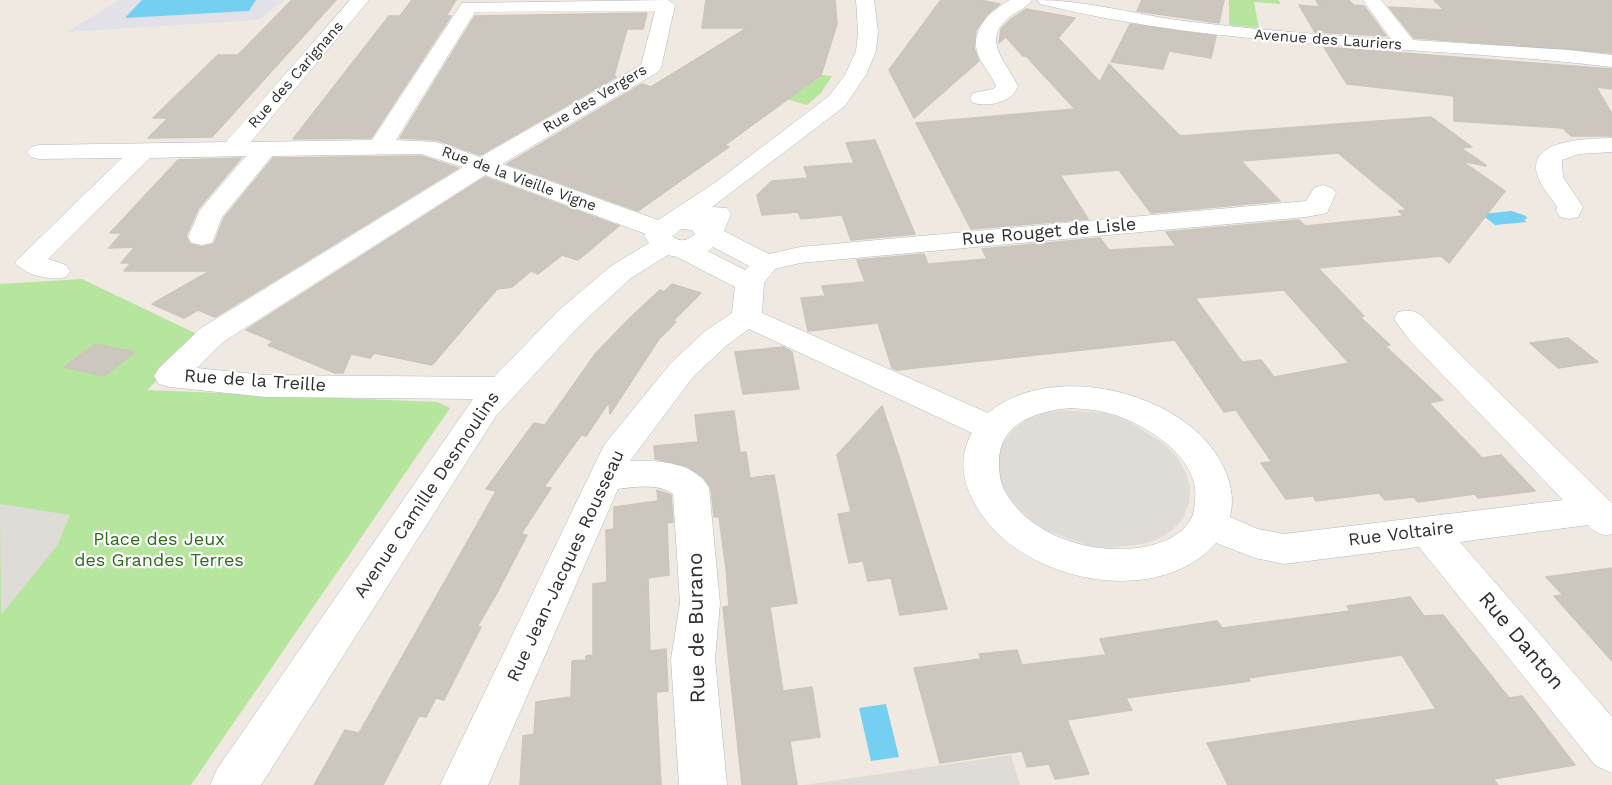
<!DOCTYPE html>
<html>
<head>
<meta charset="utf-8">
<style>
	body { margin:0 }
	canvas { display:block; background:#efe9e1 }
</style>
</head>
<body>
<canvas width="1612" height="785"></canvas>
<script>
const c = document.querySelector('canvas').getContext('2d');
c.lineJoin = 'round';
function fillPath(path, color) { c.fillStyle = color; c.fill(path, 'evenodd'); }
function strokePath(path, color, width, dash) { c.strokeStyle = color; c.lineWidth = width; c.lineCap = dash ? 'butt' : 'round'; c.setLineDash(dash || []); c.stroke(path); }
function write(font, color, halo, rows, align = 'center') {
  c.font = font + ' "Work Sans",sans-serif'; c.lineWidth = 4.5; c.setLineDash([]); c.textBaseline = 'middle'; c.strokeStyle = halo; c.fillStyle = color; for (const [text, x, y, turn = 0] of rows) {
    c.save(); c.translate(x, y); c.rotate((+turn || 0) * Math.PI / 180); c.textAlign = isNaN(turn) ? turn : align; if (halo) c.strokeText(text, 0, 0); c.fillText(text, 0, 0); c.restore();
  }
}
fillPath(new Path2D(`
	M 119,0 L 284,0 L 259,20 L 67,32 Z`), '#e3e1e8');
fillPath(new Path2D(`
	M 1229,0 L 1278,0 L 1281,4 L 1254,2 L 1259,28 L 1229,25 Z
	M 791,72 L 832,76 L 821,93 L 807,105 L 786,99 Z
	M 82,279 L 201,336 L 147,390 L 437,402 L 450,408 L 191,785 L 0,785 L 0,284 Z`), '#b6e59e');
fillPath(new Path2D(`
	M 1064,410 L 1106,413 L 1128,421 L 1163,443 L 1177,457 L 1186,473 L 1190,487 L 1189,503 L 1183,519 L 1172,530 L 1158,539 L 1143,544 L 1107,548 L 1087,545 L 1045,530 L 1029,519 L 1013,503 L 1004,489 L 998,472 L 998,456 L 1002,444 L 1013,430 L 1026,420 L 1044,413 Z
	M 0,504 L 70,515 L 57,546 L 1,615 Z
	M 1011,755 L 1020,785 L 804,785 Z`), '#dfdcd8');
fillPath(new Path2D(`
	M 142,0 L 256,0 L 249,11 L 125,18 Z
	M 1512,211 L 1526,216 L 1527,218 L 1524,220 L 1527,222 L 1495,225 L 1481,214 Z
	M 886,704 L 899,757 L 871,761 L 859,708 Z`), '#75cff0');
const building = new Path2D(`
	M 292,0 L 336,0 L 212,137 L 148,138 L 168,118 L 153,118 L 218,55 L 238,55 Z
	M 412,0 L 456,0 L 446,16 L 451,16 L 371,138 L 293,139 L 389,16 L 400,16 Z
	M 706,0 L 835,0 L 837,24 L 821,75 L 725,145 L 729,147 L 638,211 L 507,164 L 642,84 L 651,87 L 747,28 L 702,28 Z
	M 941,0 L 980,0 L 1000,4 L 987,15 L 976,30 L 974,48 L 979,61 L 914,118 L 889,70 Z
	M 1142,0 L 1224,0 L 1219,23 L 1137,11 Z
	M 1316,0 L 1349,0 L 1353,5 L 1364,6 L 1386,36 L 1315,32 L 1299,5 L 1320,7 Z
	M 1434,0 L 1612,0 L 1612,53 L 1414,38 L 1389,7 L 1444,10 Z
	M 1026,9 L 1075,18 L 1058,38 L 1100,82 L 1109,64 L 1180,136 L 1431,117 L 1472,147 L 1461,148 L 1486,165 L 1486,166 L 1462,161 L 1505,191 L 1449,263 L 1441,256 L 1318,268 L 1364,316 L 1360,317 L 1390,345 L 1385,346 L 1443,400 L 1429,403 L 1482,458 L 1501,455 L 1535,491 L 1478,498 L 1475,494 L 1418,502 L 1414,497 L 1385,500 L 1379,493 L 1316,501 L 1313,496 L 1286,499 L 1261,463 L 1272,462 L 1236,410 L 1224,412 L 1175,340 L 897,370 L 892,368 L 878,323 L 808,331 L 801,298 L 825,296 L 822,286 L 865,282 L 857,260 L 924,254 L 928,264 L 987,259 L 982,249 L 1100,238 L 1109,250 L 1176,246 L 1166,232 L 1299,220 L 1305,226 L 1404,216 L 1398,211 L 1407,210 L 1338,153 L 1241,161 L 1280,201 L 1151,213 L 1119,170 L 1060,175 L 1088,219 L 971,229 L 916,123 L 1075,109 L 1026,56 L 1023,56 L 1006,37 L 999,43 L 1001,29 L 1011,19 ZM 1284,290 L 1349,363 L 1274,377 L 1261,360 L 1242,362 L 1195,298 Z
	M 647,13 L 643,29 L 627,29 L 614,76 L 616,77 L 480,155 L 437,140 L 400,138 L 475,16 Z
	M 1130,24 L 1216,36 L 1211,58 L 1169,51 L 1163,69 L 1111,62 Z
	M 1324,47 L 1612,69 L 1612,89 L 1596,87 L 1612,114 L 1612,136 L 1571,136 L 1563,128 L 1454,121 L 1454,96 L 1347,84 Z
	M 875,140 L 915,234 L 851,240 L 842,215 L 801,219 L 798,212 L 762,215 L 757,195 L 772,181 L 808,178 L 804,167 L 854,163 L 846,143 Z
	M 421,156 L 458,168 L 215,317 L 198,310 L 184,318 L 152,304 L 210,271 L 124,271 L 131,263 L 121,263 L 135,247 L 109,248 L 122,233 L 110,233 L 178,160 L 241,158 L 198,209 L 186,236 L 190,244 L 202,247 L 214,244 L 224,218 L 273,158 Z
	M 485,177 L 619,226 L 578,260 L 562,255 L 538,274 L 531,271 L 512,287 L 497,289 L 432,365 L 374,353 L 370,358 L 351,354 L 343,373 L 335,373 L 268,345 L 273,341 L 246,330 Z
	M 672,284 L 701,293 L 673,321 L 676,322 L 659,339 L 610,414 L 609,402 L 586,436 L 581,435 L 544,487 L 551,488 L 521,534 L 527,535 L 498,591 L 477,627 L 481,627 L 444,700 L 436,698 L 426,717 L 419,716 L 383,785 L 314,785 L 345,730 L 359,733 L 496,491 L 486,489 L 534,423 L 545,425 L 596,353 L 631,317 L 660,290 L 664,292 Z
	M 1568,338 L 1598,362 L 1558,368 L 1530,343 Z
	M 95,344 L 135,352 L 104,376 L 64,367 Z
	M 783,347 L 792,352 L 799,389 L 743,394 L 735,352 Z
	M 882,406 L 901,463 L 947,609 L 900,615 L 891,578 L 868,581 L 863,561 L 849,563 L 838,514 L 851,512 L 837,455 Z
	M 734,411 L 740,453 L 746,452 L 750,478 L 774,475 L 797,603 L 770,607 L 783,691 L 812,687 L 820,737 L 790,741 L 797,785 L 742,785 L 723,607 L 729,606 L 726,569 L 719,517 L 714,517 L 711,488 L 704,478 L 686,466 L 655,459 L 654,446 L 698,442 L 695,415 Z
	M 657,490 L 671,495 L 673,522 L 667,523 L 669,575 L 648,578 L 650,651 L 666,649 L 668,691 L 656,692 L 661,785 L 520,785 L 523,736 L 534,734 L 536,702 L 571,697 L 572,661 L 586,660 L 586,656 L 593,655 L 593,584 L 607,582 L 606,530 L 614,529 L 614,507 L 658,501 Z
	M 1612,568 L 1612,661 L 1554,596 L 1563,595 L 1546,577 Z
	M 1410,597 L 1424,616 L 1443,615 L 1509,698 L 1522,696 L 1575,765 L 1493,779 L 1498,785 L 1228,785 L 1207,743 L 1436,709 L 1402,655 L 1248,678 L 1250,681 L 1126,698 L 1132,710 L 1067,720 L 1089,774 L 1055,779 L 1049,764 L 1027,767 L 1022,751 L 940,763 L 914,668 L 981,659 L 979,654 L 1017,650 L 1022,665 L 1106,655 L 1100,639 L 1217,621 L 1222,628 L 1350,611 L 1347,606 Z`);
fillPath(building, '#cbc7bf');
strokePath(building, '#cbc5ba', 1.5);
const minor = new Path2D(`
	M 350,0 L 369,0 L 251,142 L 372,140 L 462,3 L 668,0 L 675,5 L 661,68 L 658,72 L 502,164 L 658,220 L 716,182 L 829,96 L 845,75 L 856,51 L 858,32 L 856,0 L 874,0 L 878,32 L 876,51 L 866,75 L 845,106 L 712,207 L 727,208 L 731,214 L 724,231 L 769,254 L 800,247 L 1306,201 L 1314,188 L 1323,185 L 1332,188 L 1336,193 L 1327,213 L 1306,217 L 800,263 L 775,269 L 764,283 L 762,313 L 988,413 C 1051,360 1181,391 1220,460 C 1230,479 1235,496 1230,517 L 1258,529 L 1284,534 L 1563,500 L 1410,341 L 1394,319 L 1398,312 C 1416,308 1421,314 1432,327 L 1612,503 L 1612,534 C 1603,537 1594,532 1588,525 L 1460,542 L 1612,717 L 1612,773 L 1596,766 L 1419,547 L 1284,564 L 1255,558 L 1216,543 C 1154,613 1009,579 972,498 C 961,476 960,454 972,433 L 749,329 L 726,346 L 693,377 L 630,461 C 658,460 695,462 709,488 L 720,603 L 715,659 L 727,785 L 679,785 L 671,659 L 680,603 L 673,494 C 658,483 636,487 618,489 L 488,785 L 440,785 L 604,445 L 671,363 L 704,332 L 732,313 L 735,287 L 677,257 L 668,255 L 631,278 L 580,325 L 496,416 L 261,785 L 210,785 L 217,769 L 473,399 L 265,397 L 170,387 L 159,384 L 154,376 L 159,368 L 201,328 L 463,167 L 421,154 L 272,156 L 222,217 L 212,243 L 202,245 L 192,243 L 188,237 L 200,210 L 246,156 L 150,158 L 48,259 L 66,265 L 70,271 L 66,277 C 51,281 24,275 15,262 L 122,158 L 39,159 L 31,157 L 27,152 L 31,147 L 39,145 L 226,142 ZM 655,11 L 641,65 L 480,157 L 436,142 L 396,140 L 475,12 ZM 485,175 L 646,234 L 644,236 L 649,243 L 611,266 L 558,311 L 494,377 L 265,375 L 197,368 L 223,342 ZM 681,229 L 692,230 L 695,234 C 687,241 680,243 672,236 ZM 713,247 L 749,266 L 745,270 L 708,251 ZM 1070,408 C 1088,409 1107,411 1123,418 C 1155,431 1201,462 1195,501 C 1194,507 1194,514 1191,519 C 1180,538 1158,545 1137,548 C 1090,554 1031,536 1006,493 C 1000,484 999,472 999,462 C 999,423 1037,411 1070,408 Z
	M 1010,0 L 1032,0 C 1026,9 1014,12 1006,20 C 982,42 1008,64 1018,86 C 1012,103 989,107 973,103 L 970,98 L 973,93 L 993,89 L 996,86 C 992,76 984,67 979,57 C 968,31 989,12 1010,0 Z
	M 1037,0 C 1084,0 1130,13 1177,20 C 1248,29 1320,35 1391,39 L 1363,0 L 1381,0 L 1413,40 L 1569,50 L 1612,55 L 1612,67 C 1419,44 1231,51 1040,4 Z
	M 1612,138 L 1612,152 L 1579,154 L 1562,160 L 1563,177 L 1583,207 L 1578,217 L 1569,219 L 1560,217 L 1556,211 L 1557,207 C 1551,196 1540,187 1537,174 C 1528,138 1590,139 1612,138 Z`);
strokePath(minor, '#b4b7c1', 1);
fillPath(minor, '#fff');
write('15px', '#2e2e2e', '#fff', [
	["Avenue des Lauriers",1328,40,4],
	["Rue des Carignans",296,75,-49],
	["Rue des Vergers",595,99,-31],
	["Rue de la Vieille Vigne",519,179,20]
]);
write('18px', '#2e2e2e', '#fff', [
	["Rue Rouget de Lisle",1049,232,-5],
	["Rue de la Treille",255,381,4],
	["Avenue Camille Desmoulins",427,495,-56],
	["Rue Voltaire",1401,534,-7],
	["Rue Jean-Jacques Rousseau",566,566,-65]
]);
write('18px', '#2c6e1b', '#fff', [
	["Place des Jeux",159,540],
	["des Grandes Terres",159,561]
]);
write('21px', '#2e2e2e', '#fff', [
	["Rue de Burano",697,628,-91],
	["Rue Danton",1521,641,50]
]);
</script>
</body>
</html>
